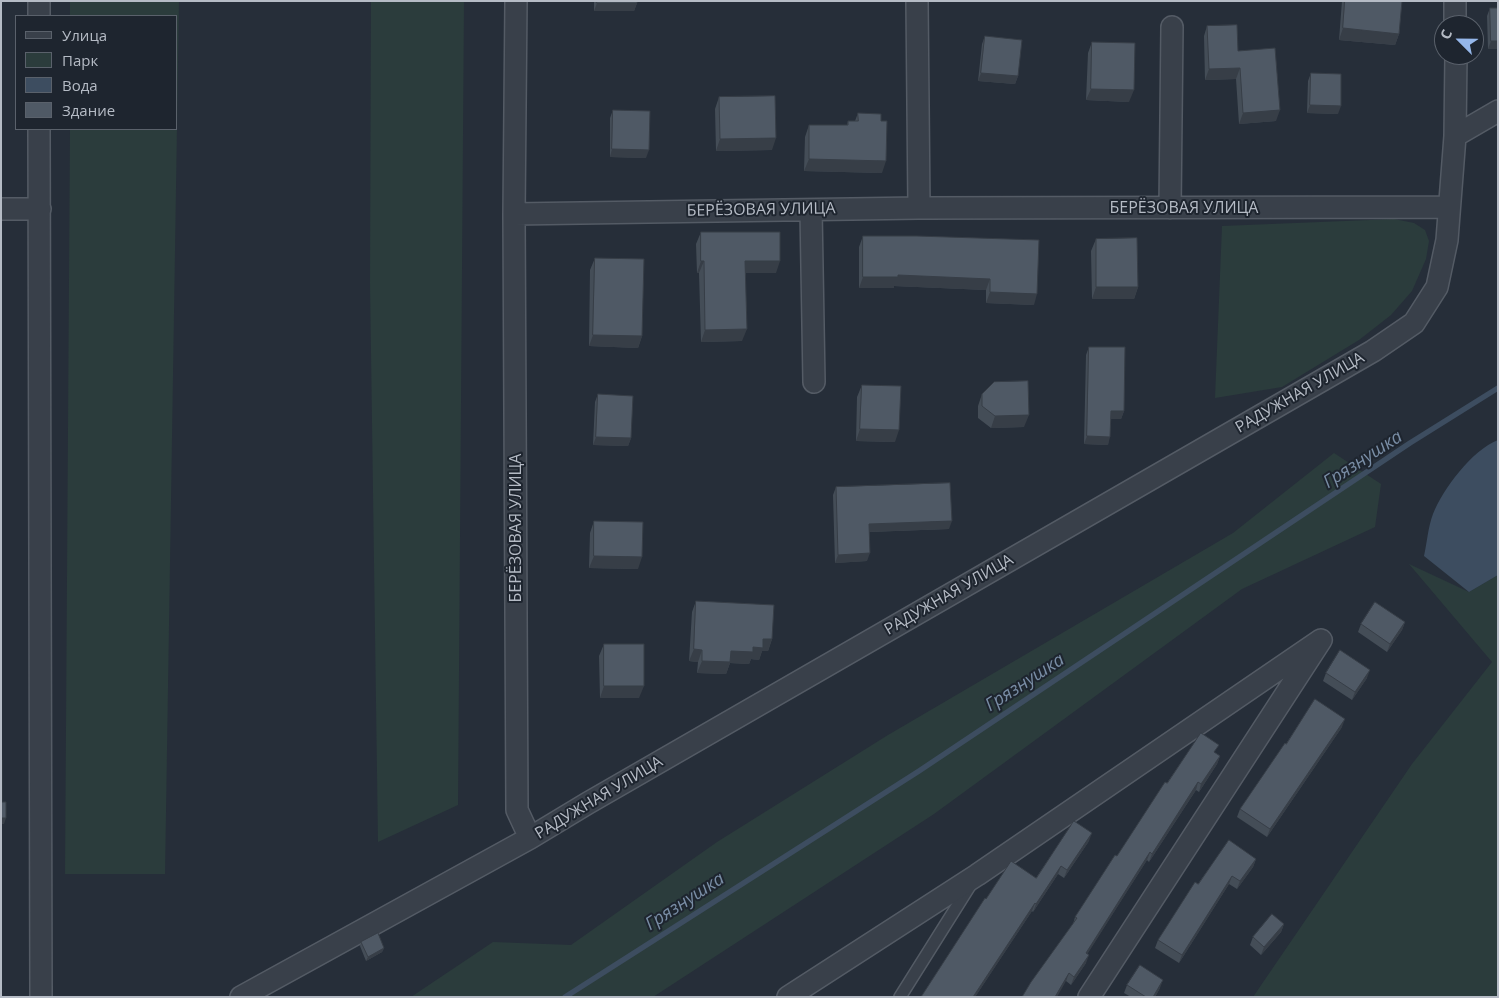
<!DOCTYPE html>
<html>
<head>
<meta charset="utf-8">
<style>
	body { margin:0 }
	#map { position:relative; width:1499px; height:998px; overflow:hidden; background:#262e39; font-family:"Open Sans",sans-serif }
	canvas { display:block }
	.frame { position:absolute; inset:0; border:2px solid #b5bbc5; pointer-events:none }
	.legend { position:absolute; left:15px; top:15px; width:162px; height:115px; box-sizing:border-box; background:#1e252f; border:1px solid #5a616b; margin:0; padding:6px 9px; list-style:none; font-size:15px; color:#b5bbc5 }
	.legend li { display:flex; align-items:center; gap:10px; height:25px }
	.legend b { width:25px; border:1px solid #5a616b }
	.north { position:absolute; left:1434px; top:15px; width:50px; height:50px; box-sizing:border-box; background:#1e252f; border:1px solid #5a616b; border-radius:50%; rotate:293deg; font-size:14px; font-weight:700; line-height:20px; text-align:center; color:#b5bbc5 }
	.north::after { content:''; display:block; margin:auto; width:18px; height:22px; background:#95b7ea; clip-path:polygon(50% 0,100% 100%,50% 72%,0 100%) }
</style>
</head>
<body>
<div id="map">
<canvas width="1499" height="998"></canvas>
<div class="frame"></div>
<ul class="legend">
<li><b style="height:6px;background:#39404a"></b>Улица</li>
<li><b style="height:14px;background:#2b3c3c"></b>Парк</li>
<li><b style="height:14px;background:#3d4d60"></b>Вода</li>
<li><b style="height:14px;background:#4f5965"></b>Здание</li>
</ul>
<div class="north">С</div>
</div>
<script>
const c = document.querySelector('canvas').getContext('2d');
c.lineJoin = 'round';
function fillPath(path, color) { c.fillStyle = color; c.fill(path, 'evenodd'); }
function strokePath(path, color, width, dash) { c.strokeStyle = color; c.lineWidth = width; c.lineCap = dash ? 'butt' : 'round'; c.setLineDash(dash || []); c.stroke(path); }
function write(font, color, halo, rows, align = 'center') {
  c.font = font + ' "Open Sans",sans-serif'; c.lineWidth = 4; c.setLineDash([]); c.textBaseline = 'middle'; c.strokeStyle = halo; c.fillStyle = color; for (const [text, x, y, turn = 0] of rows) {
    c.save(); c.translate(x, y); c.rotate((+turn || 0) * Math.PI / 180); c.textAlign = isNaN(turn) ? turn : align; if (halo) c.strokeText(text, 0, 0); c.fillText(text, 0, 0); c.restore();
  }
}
fillPath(new Path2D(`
	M 70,1 L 179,1 L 165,874 L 65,874 L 70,129 L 176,129 L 176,16 L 70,16 Z
	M 371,1 L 464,1 L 458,805 L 378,842 L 370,283 Z
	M 1394,219 L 1414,223 L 1425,230 L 1429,241 L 1426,259 L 1412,291 L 1391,315 L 1359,340 L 1282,387 L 1215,398 L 1222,226 Z
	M 1334,453 L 1381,484 L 1375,527 L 1242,589 L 934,814 L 653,997 L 411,997 L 493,942 L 571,945 L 717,842 L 888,735 L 1233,533 Z
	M 1409,564 L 1469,592 L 1498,575 L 1498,997 L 1253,997 L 1412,764 L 1492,662 Z`), '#2b3c3c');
fillPath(new Path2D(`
	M 1498,440 L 1498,575 L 1469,592 L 1424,556 C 1427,543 1428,527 1433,514 C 1443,489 1472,450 1498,440 Z`), '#3d4d60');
strokePath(new Path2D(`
	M 565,997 L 919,771 L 1410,443 L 1498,388`), '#3d4d60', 5.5);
const lane = new Path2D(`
	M 900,997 L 971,884`);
const street = new Path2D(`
	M 39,1 L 39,16
	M 516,1 L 514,214 L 517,810 L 530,838
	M 917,1 L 919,208
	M 1455,1 L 1455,25
	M 39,129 L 41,997
	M 1455,136 L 1498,111
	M 1170,208 L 1172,27
	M 1,209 L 40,209
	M 811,210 L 814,382
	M 514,214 L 919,208 L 1449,207
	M 241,997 L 530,838 L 588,803 L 1373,351 L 1414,323 L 1437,287 L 1447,240 L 1455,136 L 1456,55
	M 788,997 L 977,875 L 1321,640 L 1089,997`);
strokePath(lane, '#545b65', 14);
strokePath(street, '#545b65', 24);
strokePath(lane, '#39404a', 11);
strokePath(street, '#39404a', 21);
fillPath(new Path2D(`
	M 594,1 L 637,1 L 637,3 L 634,11 L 594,11 Z
	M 1342,1 L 1402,1 L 1399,34 L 1395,45 L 1339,40 Z
	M 1490,8 L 1498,8 L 1498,49 L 1488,49 L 1487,16 Z
	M 1207,26 L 1238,51 L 1276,121 L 1239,124 L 1236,79 L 1205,80 L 1204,36 Z
	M 985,36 L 1018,76 L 1015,84 L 978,81 L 982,44 Z
	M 1092,42 L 1129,102 L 1086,100 L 1088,53 Z
	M 1311,73 L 1338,114 L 1307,113 L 1308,81 Z
	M 719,97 L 772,150 L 716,151 L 715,109 Z
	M 613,110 L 646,158 L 610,157 L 610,118 Z
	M 858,113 L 882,173 L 804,171 L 805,137 L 809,125 L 847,125 L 848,121 L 855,121 Z
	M 701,232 L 776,273 L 746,273 L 742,341 L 701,342 L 699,273 L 697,273 L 696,244 Z
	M 863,236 L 917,236 L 1034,305 L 986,303 L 986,290 L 894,286 L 894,288 L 859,288 L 859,247 Z
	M 1096,239 L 1138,287 L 1134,299 L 1092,299 L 1091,251 Z
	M 595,258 L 642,336 L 638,348 L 589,346 L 590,270 Z
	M 1089,347 L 1124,411 L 1121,419 L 1111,419 L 1108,445 L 1084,444 L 1086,355 Z
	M 862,385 L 895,442 L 856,441 L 857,397 Z
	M 598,394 L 631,438 L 628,446 L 593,445 L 595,402 Z
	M 982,394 L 1024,427 L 991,428 L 978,418 L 978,406 Z
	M 836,487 L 949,529 L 869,532 L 867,561 L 835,563 L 833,495 Z
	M 594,521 L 638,569 L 589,568 L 590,533 Z
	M 696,601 L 772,639 L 768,651 L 762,651 L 759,660 L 751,659 L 749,664 L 730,663 L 726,674 L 697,673 L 698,662 L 689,661 L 692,612 Z
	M 1405,622 L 1402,630 L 1387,652 L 1358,632 L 1361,624 Z
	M 604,644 L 639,698 L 600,698 L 599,656 Z
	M 1326,673 L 1367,678 L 1352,700 L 1323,681 Z
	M 1342,727 L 1267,837 L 1237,817 L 1240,809 L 1286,744 Z
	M 1216,753 L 1220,756 L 1217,764 L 1199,792 L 1196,790 L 1149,862 L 1147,860 L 1087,954 L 1086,963 L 1071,985 L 1066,981 L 1073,924 L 1075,917 L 1167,783 Z
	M 1089,841 L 1064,878 L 1058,874 L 1033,912 L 1032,911 L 975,997 L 921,997 L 986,899 L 1036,878 Z
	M 1256,859 L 1253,867 L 1237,889 L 1229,884 L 1179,963 L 1155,948 L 1158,940 L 1198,884 Z
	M 1284,924 L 1281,932 L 1261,955 L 1250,945 L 1253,937 Z
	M 361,942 L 384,948 L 382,952 L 366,961 L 360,946 Z
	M 1127,985 L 1160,988 L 1155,997 L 1131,997 L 1124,993 Z`), '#444d57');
fillPath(new Path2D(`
	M 597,3 L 637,3 L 634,11 L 594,11 Z
	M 1343,28 L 1399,34 L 1395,45 L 1339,40 Z
	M 1491,41 L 1498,41 L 1498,49 L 1488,49 Z
	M 1240,68 L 1236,79 L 1205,80 L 1209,69 Z
	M 981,73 L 1018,76 L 1015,84 L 978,81 Z
	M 1091,89 L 1134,90 L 1129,102 L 1086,100 Z
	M 1310,105 L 1341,106 L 1338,114 L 1307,113 Z
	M 1280,110 L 1276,121 L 1239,124 L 1243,113 Z
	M 776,138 L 772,150 L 716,151 L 720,139 Z
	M 612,149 L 649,150 L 646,158 L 610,157 Z
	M 809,159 L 886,161 L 882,173 L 804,171 Z
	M 701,261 L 704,261 L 699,273 L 697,273 Z
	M 745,261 L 780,261 L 776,273 L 741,273 Z
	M 898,275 L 990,279 L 986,290 L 894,286 L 894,288 L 859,288 L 863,277 Z
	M 1096,287 L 1138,287 L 1134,299 L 1092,299 Z
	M 990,292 L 1037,294 L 1034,305 L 986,303 Z
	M 747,329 L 742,341 L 701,342 L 705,330 Z
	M 593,335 L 642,336 L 638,348 L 589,346 Z
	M 1111,411 L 1124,411 L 1121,419 L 1108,419 Z
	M 1029,415 L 1024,427 L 991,428 L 995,416 Z
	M 860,429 L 899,430 L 895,442 L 856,441 Z
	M 1087,436 L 1110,437 L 1108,445 L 1084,444 Z
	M 596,437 L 631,438 L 628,446 L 593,445 Z
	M 952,521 L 949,529 L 866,532 L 869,524 Z
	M 870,553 L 867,561 L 835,563 L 838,555 Z
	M 594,556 L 642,557 L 638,569 L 589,568 Z
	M 1405,622 L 1402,630 L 1387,652 L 1390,644 Z
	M 763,639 L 772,639 L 768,651 L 762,651 L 759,660 L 751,659 L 749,664 L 730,663 L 726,674 L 697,673 L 702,661 L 731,651 L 753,647 Z
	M 694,649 L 702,650 L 698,662 L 689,661 Z
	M 1370,670 L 1367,678 L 1352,700 L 1355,692 Z
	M 604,686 L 644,686 L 639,698 L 600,698 Z
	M 1345,719 L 1342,727 L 1267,837 L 1270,829 Z
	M 1220,756 L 1217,764 L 1199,792 L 1201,784 Z
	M 1198,782 L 1196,790 L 1149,862 L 1152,854 Z
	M 1,818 L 6,818 L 4,824 L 1,824 Z
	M 1092,833 L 1089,841 L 1064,878 L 1067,870 Z
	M 1150,852 L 1147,860 L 1083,961 L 1086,953 Z
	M 1256,859 L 1253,867 L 1237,889 L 1240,881 Z
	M 1061,866 L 1058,874 L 1033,912 L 1036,904 Z
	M 1232,876 L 1229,884 L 1179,963 L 1182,955 Z
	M 1035,903 L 1032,911 L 975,997 L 973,997 Z
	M 1284,924 L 1281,932 L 1261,955 L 1264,947 Z
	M 384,948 L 382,952 L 366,961 L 368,957 Z
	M 1089,955 L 1086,963 L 1071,985 L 1074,977 Z
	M 1069,973 L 1066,981 L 1057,997 L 1055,997 Z
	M 1163,980 L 1160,988 L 1155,997 L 1153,997 Z`), '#373e47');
const building = new Path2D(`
	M 597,1 L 637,1 L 637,3 L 597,3 Z
	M 1345,1 L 1402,1 L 1399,34 L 1343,28 Z
	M 1490,8 L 1498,8 L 1498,41 L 1491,41 Z
	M 1237,25 L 1238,51 L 1275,48 L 1280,110 L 1243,113 L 1240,68 L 1209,69 L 1207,26 Z
	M 985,36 L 1022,40 L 1018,76 L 981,73 Z
	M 1092,42 L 1135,43 L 1134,90 L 1091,89 Z
	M 1311,73 L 1341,74 L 1341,106 L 1310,105 Z
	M 775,96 L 776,138 L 720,139 L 719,97 Z
	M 613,110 L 650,111 L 649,150 L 612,149 Z
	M 858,113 L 881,114 L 881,121 L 887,121 L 886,161 L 809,159 L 809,125 L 848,125 L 848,121 L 858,121 Z
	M 701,232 L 780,232 L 780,261 L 745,261 L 747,329 L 705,330 L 704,261 L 701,261 Z
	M 863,236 L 917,236 L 1039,240 L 1037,294 L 990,292 L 990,279 L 898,275 L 898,277 L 863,277 Z
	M 1137,238 L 1138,287 L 1096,287 L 1096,239 Z
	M 595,258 L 644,259 L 642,336 L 593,335 Z
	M 1089,347 L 1125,347 L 1124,411 L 1111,411 L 1110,437 L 1087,436 Z
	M 1028,381 L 1029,415 L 995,416 L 982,406 L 982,394 L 994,382 Z
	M 862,385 L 901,386 L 899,430 L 860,429 Z
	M 598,394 L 633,396 L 631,438 L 596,437 Z
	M 950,483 L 952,521 L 869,524 L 870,553 L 838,555 L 836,487 Z
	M 594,521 L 643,522 L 642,557 L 594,556 Z
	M 696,601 L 774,605 L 772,639 L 763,639 L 763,648 L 753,647 L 753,652 L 731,651 L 730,662 L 702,661 L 702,650 L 694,649 Z
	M 1375,602 L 1405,622 L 1390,644 L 1361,624 Z
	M 604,644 L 644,644 L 644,686 L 604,686 Z
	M 1340,650 L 1370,670 L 1355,692 L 1326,673 Z
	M 1315,699 L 1345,719 L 1270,829 L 1240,809 L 1285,743 L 1286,744 Z
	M 1201,733 L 1219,745 L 1214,752 L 1220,756 L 1201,784 L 1198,782 L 1152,854 L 1150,852 L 1086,953 L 1089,955 L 1074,977 L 1069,973 L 1055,997 L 1022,997 L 1031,982 L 1077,918 L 1075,917 L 1115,855 L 1117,856 L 1165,782 L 1167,783 Z
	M 1,760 L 2,760 L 2,802 L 6,802 L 6,818 L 1,818 Z
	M 1074,821 L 1092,833 L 1067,870 L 1061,866 L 1036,904 L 1035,903 L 973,997 L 921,997 L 985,898 L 986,899 L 1011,861 L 1036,878 Z
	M 1229,840 L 1256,859 L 1240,881 L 1232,876 L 1182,955 L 1158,940 L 1195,882 L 1198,884 Z
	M 1272,914 L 1284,924 L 1264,947 L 1253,937 Z
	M 378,933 L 384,948 L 368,957 L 361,942 Z
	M 1140,965 L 1163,980 L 1153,997 L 1146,997 L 1127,985 Z`);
fillPath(building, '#4f5965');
strokePath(building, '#373e47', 1);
write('16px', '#b5bbc5', '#1e252f', [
	["БЕРЁЗОВАЯ УЛИЦА",1184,208],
	["БЕРЁЗОВАЯ УЛИЦА",761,210,-1],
	["РАДУЖНАЯ УЛИЦА",1300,393,-30],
	["БЕРЁЗОВАЯ УЛИЦА",516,528,-90],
	["РАДУЖНАЯ УЛИЦА",949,595,-30],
	["РАДУЖНАЯ УЛИЦА",599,798,-31]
]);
write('italic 18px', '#798da5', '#1e252f', [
	["Грязнушка",1363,460,-33],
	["Грязнушка",1025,683,-33],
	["Грязнушка",685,902,-33]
]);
</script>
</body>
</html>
